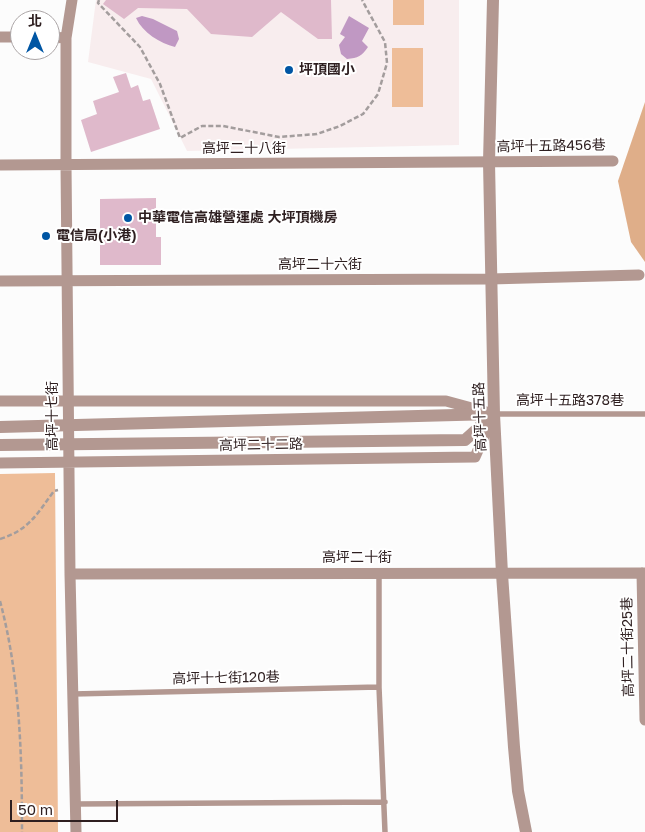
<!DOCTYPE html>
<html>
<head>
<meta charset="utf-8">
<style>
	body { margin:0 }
	#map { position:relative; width:645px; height:832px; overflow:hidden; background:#fcfcfc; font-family:"Golos Text","Noto Sans TC",sans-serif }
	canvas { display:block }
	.north { position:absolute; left:10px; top:10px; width:50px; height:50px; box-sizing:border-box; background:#fff; border:1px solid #aba5a6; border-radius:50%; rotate:0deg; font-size:14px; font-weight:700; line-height:20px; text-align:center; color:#2e1f20 }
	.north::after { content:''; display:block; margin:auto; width:18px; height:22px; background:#0056a4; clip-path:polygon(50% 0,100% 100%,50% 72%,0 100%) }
	.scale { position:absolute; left:10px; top:800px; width:108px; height:22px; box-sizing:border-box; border:2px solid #2e1f20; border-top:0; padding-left:6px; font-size:15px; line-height:18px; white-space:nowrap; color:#2e1f20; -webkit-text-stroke:4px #fff; paint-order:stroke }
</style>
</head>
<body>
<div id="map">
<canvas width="645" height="832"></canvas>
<div class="north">北</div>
<div class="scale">50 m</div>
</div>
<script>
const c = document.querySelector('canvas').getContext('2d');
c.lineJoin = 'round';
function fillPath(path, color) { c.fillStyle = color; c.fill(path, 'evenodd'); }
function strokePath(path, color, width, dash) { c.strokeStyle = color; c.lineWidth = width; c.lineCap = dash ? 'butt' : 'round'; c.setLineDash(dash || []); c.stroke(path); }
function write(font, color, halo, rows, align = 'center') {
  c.font = font + ' "Golos Text","Noto Sans TC",sans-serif'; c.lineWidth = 4; c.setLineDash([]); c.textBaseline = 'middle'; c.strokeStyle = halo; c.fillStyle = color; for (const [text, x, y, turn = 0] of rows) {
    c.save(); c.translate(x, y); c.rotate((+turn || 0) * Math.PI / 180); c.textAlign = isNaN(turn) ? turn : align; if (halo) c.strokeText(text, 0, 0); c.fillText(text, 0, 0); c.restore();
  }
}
fillPath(new Path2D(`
	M 96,0 L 459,0 L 459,145 L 187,151 L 151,79 L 88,62 Z`), '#f8edee');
fillPath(new Path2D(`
	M 393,0 L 424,0 L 424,25 L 393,25 Z
	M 392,48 L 423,48 L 423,107 L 392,107 Z
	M 55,473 L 58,832 L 0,832 L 0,474 Z`), '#eebd98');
fillPath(new Path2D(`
	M 645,102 L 645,262 L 631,242 L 618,181 Z`), '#dfae89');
fillPath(new Path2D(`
	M 142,16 L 153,19 L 177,31 L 179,39 L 175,47 C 160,43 143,33 136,18 Z
	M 349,16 L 369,28 L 362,41 L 368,47 C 362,56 358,58 347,59 L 341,54 L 339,45 L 345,37 L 340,34 Z`), '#c098c3');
fillPath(new Path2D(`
	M 106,0 L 331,0 L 332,39 L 318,39 L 281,12 L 252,37 L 211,34 L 187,9 L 138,8 L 124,19 L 103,4 Z
	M 126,73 L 131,88 L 138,85 L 143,101 L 150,99 L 160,129 L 91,152 L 81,120 L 97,114 L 93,101 L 119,92 L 113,77 Z
	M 156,198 L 156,237 L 161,237 L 161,265 L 100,265 L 100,199 Z`), '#dfb9cb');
strokePath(new Path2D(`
	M 99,0 L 98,3 L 140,47 L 160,84 L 180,138 L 202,126 L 223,126 L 279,137 L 317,134 L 340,126 L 363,114 L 378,94 L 387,63 L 385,42 L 362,0
	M 0,539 C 29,530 37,514 54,491 L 58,490
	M 0,601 C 20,676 22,755 22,832`), '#a39d9d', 2.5, [5, 2.5]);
strokePath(new Path2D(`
	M 494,414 L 645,414
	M 379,573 L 379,687 L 385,832
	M 73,694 L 379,687
	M 76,804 L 385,802`), '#b39891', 5.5);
strokePath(new Path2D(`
	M 72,0 L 66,38 L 66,165 L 70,574 L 76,832
	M 0,37 L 20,37
	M 50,37 L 66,38
	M 0,165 L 613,161
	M 0,281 L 490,279 L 639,275
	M 0,401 L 446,401 L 494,414 L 475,457 L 0,463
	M 642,573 L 645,720
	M 70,574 L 645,573`), '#b39891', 11);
strokePath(new Path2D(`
	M 493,0 L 489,162 L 494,414 L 502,574 L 514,747 L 518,791 L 526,832
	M 0,427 L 494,414
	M 0,445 L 465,440 L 494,414`), '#b39891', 12);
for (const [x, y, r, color] of [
	[289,70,5,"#0056a4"],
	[128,218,5,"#0056a4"],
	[46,236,5,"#0056a4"]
]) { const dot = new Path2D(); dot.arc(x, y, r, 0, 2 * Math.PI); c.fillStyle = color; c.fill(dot); strokePath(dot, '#fff', 2); }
write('bold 14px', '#2e1f20', '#fff', [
	["坪頂國小",299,70],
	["中華電信高雄營運處 大坪頂機房",138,218],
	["電信局(小港)",56,236]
], 'left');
write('14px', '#2e1f20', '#fff', [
	["高坪十五路456巷",551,146,-1],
	["高坪二十八街",244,149],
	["高坪二十六街",320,265],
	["高坪十五路378巷",570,401],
	["高坪十七街",53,416,-90],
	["高坪十五路",480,417,-92],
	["高坪二十二路",261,445,-1],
	["高坪二十街",357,558],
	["高坪二十街25巷",628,647,-91],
	["高坪十七街120巷",226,678,-1]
]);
</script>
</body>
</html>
